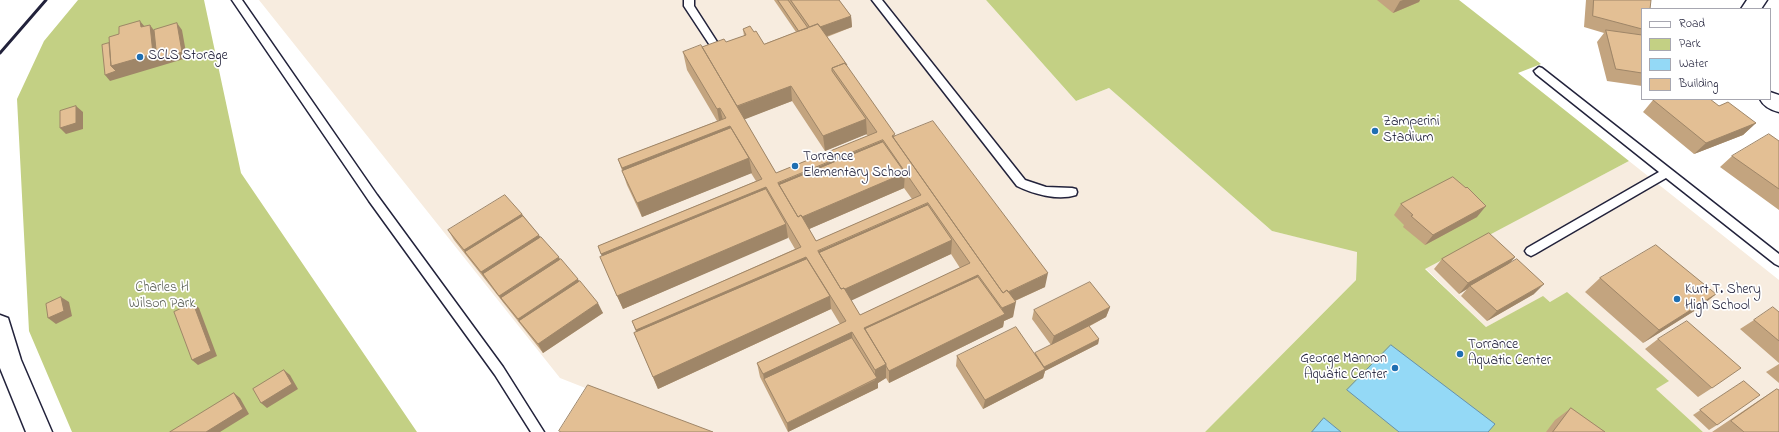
<!DOCTYPE html>
<html>
<head>
<meta charset="utf-8">
<style>
	body { margin:0 }
	#map { position:relative; width:1779px; height:432px; overflow:hidden; background:#fff; font-family:"Indie Flower",sans-serif }
	canvas { display:block }
	.legend { position:absolute; left:1641px; top:8px; width:130px; height:92px; box-sizing:border-box; background:#fff; border:1px solid #a7a7b1; margin:0; padding:5px 7px; list-style:none; font-size:12px; color:#22223b }
	.legend li { display:flex; align-items:center; gap:8px; height:20px }
	.legend b { width:20px; border:1px solid #a7a7b1 }
</style>
</head>
<body>
<div id="map">
<canvas width="1779" height="432"></canvas>
<ul class="legend">
<li><b style="height:5px;background:#fff"></b>Road</li>
<li><b style="height:11px;background:#c3d084"></b>Park</li>
<li><b style="height:11px;background:#94d9f6"></b>Water</li>
<li><b style="height:11px;background:#e3bf94"></b>Building</li>
</ul>
</div>
<script>
const c = document.querySelector('canvas').getContext('2d');
c.lineJoin = 'round';
function fillPath(path, color) { c.fillStyle = color; c.fill(path, 'evenodd'); }
function strokePath(path, color, width, dash) { c.strokeStyle = color; c.lineWidth = width; c.lineCap = dash ? 'butt' : 'round'; c.setLineDash(dash || []); c.stroke(path); }
function write(font, color, halo, rows, align = 'center') {
  c.font = font + ' "Indie Flower",sans-serif'; c.lineWidth = 3.5; c.setLineDash([]); c.textBaseline = 'middle'; c.strokeStyle = halo; c.fillStyle = color; for (const [text, x, y, turn = 0] of rows) {
    c.save(); c.translate(x, y); c.rotate((+turn || 0) * Math.PI / 180); c.textAlign = isNaN(turn) ? turn : align; if (halo) c.strokeText(text, 0, 0); c.fillText(text, 0, 0); c.restore();
  }
}
fillPath(new Path2D(`
	M 259,0 L 986,0 L 1076,101 L 1109,88 L 1272,231 L 1357,251 L 1356,280 L 1205,432 L 697,432 L 560,378 Z
	M 1629,161 L 1779,280 L 1779,432 L 1703,432 L 1656,389 L 1668,380 L 1543,297 L 1486,327 L 1425,268 Z`), '#f7ecdf');
fillPath(new Path2D(`
	M 78,0 L 204,0 L 241,173 L 417,432 L 72,432 L 29,331 L 17,99 L 44,41 Z
	M 986,0 L 1459,0 L 1541,64 L 1518,73 L 1629,161 L 1425,269 L 1486,327 L 1543,296 L 1550,302 L 1567,292 L 1669,381 L 1656,389 L 1703,432 L 1205,432 L 1356,280 L 1357,252 L 1272,231 L 1109,88 L 1076,101 Z`), '#c3d084');
const water = new Path2D(`
	M 1391,345 L 1495,424 L 1488,432 L 1399,432 L 1347,390 Z
	M 1324,418 L 1341,432 L 1312,432 Z`);
fillPath(water, '#94d9f6');
strokePath(water, '#6690ab', 1);
const lane = new Path2D(`
	M 232,0 L 242,0 L 377,195 L 503,367 L 544,432 L 531,432 L 495,375 L 369,201 Z
	M 684,0 L 694,0 L 694,6 L 721,48 L 719,50 L 713,50 L 684,6 Z
	M 872,0 L 882,0 L 1025,180 L 1046,187 L 1072,188 L 1076,189 L 1077,192 L 1076,195 C 1058,201 1033,194 1017,186 Z
	M 1539,67 L 1542,68 L 1779,254 L 1779,266 L 1775,264 L 1666,178 L 1535,254 L 1531,256 L 1527,254 L 1525,251 L 1527,248 L 1659,172 L 1536,74 L 1534,71 Z`);
const street = new Path2D(`
	M 1747,0 L 1767,0 L 1761,9 L 1741,9 Z
	M 1770,92 L 1779,95 L 1779,112 C 1771,110 1764,107 1760,99 L 1770,99 Z`);
const secondary = new Path2D(`
	M 0,315 L 8,318 L 21,360 L 52,432 L 26,432 L 0,368 Z`);
strokePath(lane, '#22223b', 3);
strokePath(street, '#22223b', 3);
strokePath(secondary, '#22223b', 3);
fillPath(lane, '#fff');
fillPath(street, '#fff');
fillPath(secondary, '#fff');
strokePath(new Path2D(`
	M 0,53 L 46,0`), '#22223b', 3);
fillPath(new Path2D(`
	M 774,0 L 839,0 L 851,16 L 852,27 L 827,37 L 847,65 L 847,67 L 895,136 L 1045,287 L 1015,301 L 1013,317 L 1004,321 L 1003,327 L 889,383 L 886,378 L 878,383 L 878,388 L 788,432 L 760,377 L 757,363 L 840,324 L 831,309 L 658,389 L 634,333 L 636,332 L 632,321 L 795,249 L 788,237 L 623,309 L 600,257 L 602,256 L 598,246 L 756,181 L 751,173 L 642,217 L 627,185 L 618,159 L 717,121 L 687,70 L 683,52 L 702,47 L 726,42 L 744,36 L 743,29 L 754,32 L 764,44 L 796,32 ZM 792,101 L 825,151 L 866,134 L 868,136 L 776,173 L 744,119 ZM 904,188 L 912,199 L 816,241 L 809,229 ZM 951,254 L 960,268 L 860,315 L 851,300 Z
	M 1377,0 L 1420,0 L 1419,2 L 1393,13 Z
	M 1586,0 L 1651,0 L 1642,9 L 1642,86 L 1607,81 L 1597,42 L 1604,33 L 1584,27 Z
	M 1653,100 L 1719,106 L 1756,123 L 1743,135 L 1694,154 L 1643,112 Z
	M 1779,141 L 1779,210 L 1720,167 L 1732,156 Z
	M 1401,204 L 1477,217 L 1425,245 L 1403,227 L 1404,225 L 1394,215 Z
	M 522,214 L 540,237 L 579,281 L 603,313 L 543,353 L 454,240 L 448,230 Z
	M 1515,257 L 1509,264 L 1534,294 L 1487,321 L 1461,296 L 1467,289 L 1459,294 L 1434,269 L 1442,259 Z
	M 1600,278 L 1716,294 L 1699,308 L 1643,343 L 1585,292 Z
	M 1110,307 L 1106,317 L 1081,331 L 1099,339 L 1098,344 L 1045,371 L 1043,378 L 983,409 L 956,366 L 957,356 L 1035,354 L 1051,345 L 1032,319 L 1034,310 Z
	M 1779,312 L 1779,363 L 1740,329 L 1754,320 Z
	M 1658,339 L 1712,388 L 1698,397 L 1645,349 Z
	M 1779,364 L 1779,383 L 1766,372 Z
	M 1744,381 L 1717,425 L 1709,430 L 1693,415 Z
	M 1777,389 L 1779,432 L 1712,432 L 1758,401 Z
	M 1571,408 L 1605,432 L 1546,432 L 1555,420 Z`), '#c3a47f');
fillPath(new Path2D(`
	M 1403,0 L 1420,0 L 1419,2 L 1393,13 L 1400,1 Z
	M 851,16 L 852,27 L 805,44 L 812,30 Z
	M 140,21 L 150,33 L 141,27 Z
	M 177,23 L 182,30 L 187,58 L 110,81 L 105,75 L 111,66 L 150,25 L 159,37 Z
	M 791,86 L 792,101 L 738,122 L 736,107 Z
	M 76,106 L 83,112 L 83,129 L 66,134 L 60,128 Z
	M 720,108 L 724,125 L 720,126 L 717,109 Z
	M 866,119 L 867,134 L 825,151 L 823,136 Z
	M 1756,123 L 1743,135 L 1694,154 L 1706,143 Z
	M 730,126 L 734,143 L 626,179 L 622,168 Z
	M 883,140 L 883,157 L 786,198 L 778,183 Z
	M 749,158 L 752,173 L 642,217 L 637,203 Z
	M 905,173 L 904,188 L 800,233 L 798,219 Z
	M 766,187 L 768,203 L 608,270 L 601,254 Z
	M 928,203 L 927,219 L 825,265 L 818,251 Z
	M 1486,206 L 1477,217 L 1425,245 L 1433,235 Z
	M 522,214 L 527,225 L 466,254 L 464,250 Z
	M 786,224 L 788,238 L 623,309 L 617,296 Z
	M 539,235 L 545,245 L 483,274 L 488,282 L 481,272 Z
	M 952,240 L 951,254 L 842,305 L 841,291 Z
	M 559,257 L 564,267 L 501,298 L 506,306 L 499,296 Z
	M 806,257 L 808,272 L 642,345 L 636,330 Z
	M 1515,257 L 1506,267 L 1470,286 L 1467,289 L 1459,294 L 1468,283 Z
	M 1048,273 L 1045,287 L 1001,307 L 1003,295 Z
	M 978,275 L 976,290 L 871,340 L 864,328 Z
	M 578,279 L 583,289 L 521,323 L 518,319 Z
	M 1544,284 L 1534,294 L 1487,321 L 1497,311 Z
	M 1716,294 L 1699,308 L 1643,343 L 1659,330 Z
	M 830,296 L 831,309 L 658,389 L 653,377 Z
	M 61,297 L 69,302 L 72,316 L 56,324 L 48,318 Z
	M 1016,302 L 1013,317 L 1004,321 L 1003,327 L 889,383 L 889,371 L 1001,316 L 1002,308 Z
	M 193,303 L 199,308 L 217,356 L 198,365 L 192,360 Z
	M 598,303 L 603,313 L 543,353 L 538,344 Z
	M 1110,307 L 1106,317 L 1051,346 L 1054,336 Z
	M 852,332 L 853,347 L 764,379 L 763,374 Z
	M 1099,339 L 1098,344 L 1045,371 L 1043,378 L 983,409 L 985,400 L 1044,367 Z
	M 886,364 L 886,378 L 878,383 L 878,388 L 788,432 L 787,423 L 875,380 L 875,370 Z
	M 284,370 L 290,375 L 298,389 L 267,408 L 261,403 Z
	M 234,393 L 240,398 L 249,414 L 220,432 L 206,432 Z`), '#9f8668');
const building = new Path2D(`
	M 778,0 L 788,0 L 808,28 L 799,31 Z
	M 791,0 L 839,0 L 851,16 L 820,27 L 818,24 L 810,27 Z
	M 1594,0 L 1651,0 L 1650,9 L 1642,9 L 1642,29 L 1593,16 Z
	M 140,21 L 141,27 L 150,25 L 153,54 L 111,66 L 109,37 L 119,34 L 119,27 Z
	M 177,23 L 182,52 L 157,59 L 154,30 Z
	M 818,24 L 847,65 L 846,65 L 845,63 L 832,68 L 832,71 L 866,119 L 823,136 L 791,86 L 737,106 L 702,47 L 724,39 L 726,42 L 746,35 L 743,29 L 750,26 L 754,32 L 756,31 L 764,44 Z
	M 1606,30 L 1642,35 L 1642,73 L 1616,69 Z
	M 109,43 L 111,66 L 116,71 L 105,75 L 102,45 Z
	M 701,45 L 776,173 L 877,132 L 832,68 L 845,63 L 895,134 L 892,136 L 1003,293 L 1007,290 L 1016,302 L 1002,308 L 978,275 L 864,328 L 886,364 L 875,370 L 852,332 L 763,374 L 757,363 L 846,321 L 806,257 L 636,330 L 632,321 L 801,247 L 766,187 L 601,254 L 598,246 L 762,179 L 730,126 L 622,168 L 618,159 L 726,118 L 720,108 L 717,109 L 683,52 ZM 883,140 L 921,195 L 816,241 L 801,215 L 798,217 L 778,183 ZM 928,203 L 970,263 L 860,315 L 844,288 L 841,289 L 818,251 Z
	M 1656,99 L 1710,99 L 1719,106 L 1728,102 L 1756,123 L 1706,143 L 1653,100 Z
	M 76,106 L 76,123 L 60,128 L 60,111 Z
	M 933,121 L 1048,273 L 1008,292 L 1007,290 L 1003,293 L 893,137 Z
	M 731,128 L 749,158 L 637,203 L 622,171 Z
	M 1769,134 L 1779,141 L 1779,189 L 1732,156 Z
	M 883,142 L 905,173 L 802,217 L 801,215 L 798,217 L 779,185 Z
	M 1453,177 L 1466,188 L 1467,187 L 1486,206 L 1433,235 L 1411,216 L 1413,215 L 1401,204 Z
	M 766,189 L 786,224 L 617,296 L 600,257 Z
	M 505,195 L 522,214 L 464,250 L 448,230 Z
	M 928,205 L 952,240 L 845,289 L 844,288 L 841,289 L 819,253 Z
	M 523,216 L 539,235 L 481,272 L 465,252 Z
	M 1489,233 L 1515,257 L 1468,283 L 1442,259 Z
	M 541,237 L 559,257 L 499,296 L 483,274 Z
	M 1656,245 L 1716,294 L 1659,330 L 1600,278 Z
	M 561,259 L 578,279 L 518,319 L 501,298 Z
	M 807,259 L 830,296 L 653,377 L 634,333 Z
	M 1517,259 L 1544,284 L 1497,311 L 1470,286 Z
	M 978,277 L 1005,314 L 889,371 L 886,366 L 886,364 L 865,329 Z
	M 580,281 L 598,303 L 538,344 L 519,321 Z
	M 1090,282 L 1110,307 L 1054,336 L 1034,310 Z
	M 61,297 L 64,311 L 48,318 L 46,304 Z
	M 193,303 L 211,351 L 192,360 L 174,312 Z
	M 1773,307 L 1779,312 L 1779,341 L 1754,320 Z
	M 1687,321 L 1741,368 L 1712,388 L 1658,339 Z
	M 1089,326 L 1099,339 L 1044,367 L 1035,353 Z
	M 1016,327 L 1045,369 L 985,400 L 957,356 Z
	M 852,338 L 877,378 L 787,423 L 764,379 Z
	M 284,370 L 292,384 L 261,403 L 253,389 Z
	M 1744,381 L 1760,395 L 1717,425 L 1700,410 Z
	M 588,385 L 713,432 L 561,432 L 559,431 Z
	M 1777,389 L 1779,390 L 1779,432 L 1744,432 L 1731,421 Z
	M 234,393 L 243,409 L 206,432 L 170,432 Z
	M 1571,408 L 1605,432 L 1553,432 Z`);
fillPath(building, '#e3bf94');
strokePath(building, '#9f8668', 1);
for (const [x, y, r, color] of [
	[140,57,4,"#1f6fb2"],
	[1375,131,4,"#1f6fb2"],
	[795,166,4,"#1f6fb2"],
	[1677,299,4,"#1f6fb2"],
	[1460,354,4,"#1f6fb2"],
	[1395,368,4,"#1f6fb2"]
]) { const dot = new Path2D(); dot.arc(x, y, r, 0, 2 * Math.PI); c.fillStyle = color; c.fill(dot); strokePath(dot, '#fff', 1.5); }
write('14px', '#22223b', '#fff', [
	["SCLS Storage",148,57],
	["Zamperini",1383,123],
	["Stadium",1383,139],
	["Torrance",803,158],
	["Elementary School",803,174],
	["Kurt T. Shery",1685,291],
	["High School",1685,307],
	["Torrance",1468,346],
	["Aquatic Center",1468,362],
	["George Mannon",1387,360,"right"],
	["Aquatic Center",1387,376,"right"]
], 'left');
write('14px', '#5a5f55', '#fff', [
	["Charles H",162,289],
	["Wilson Park",162,305]
]);
</script>
</body>
</html>
